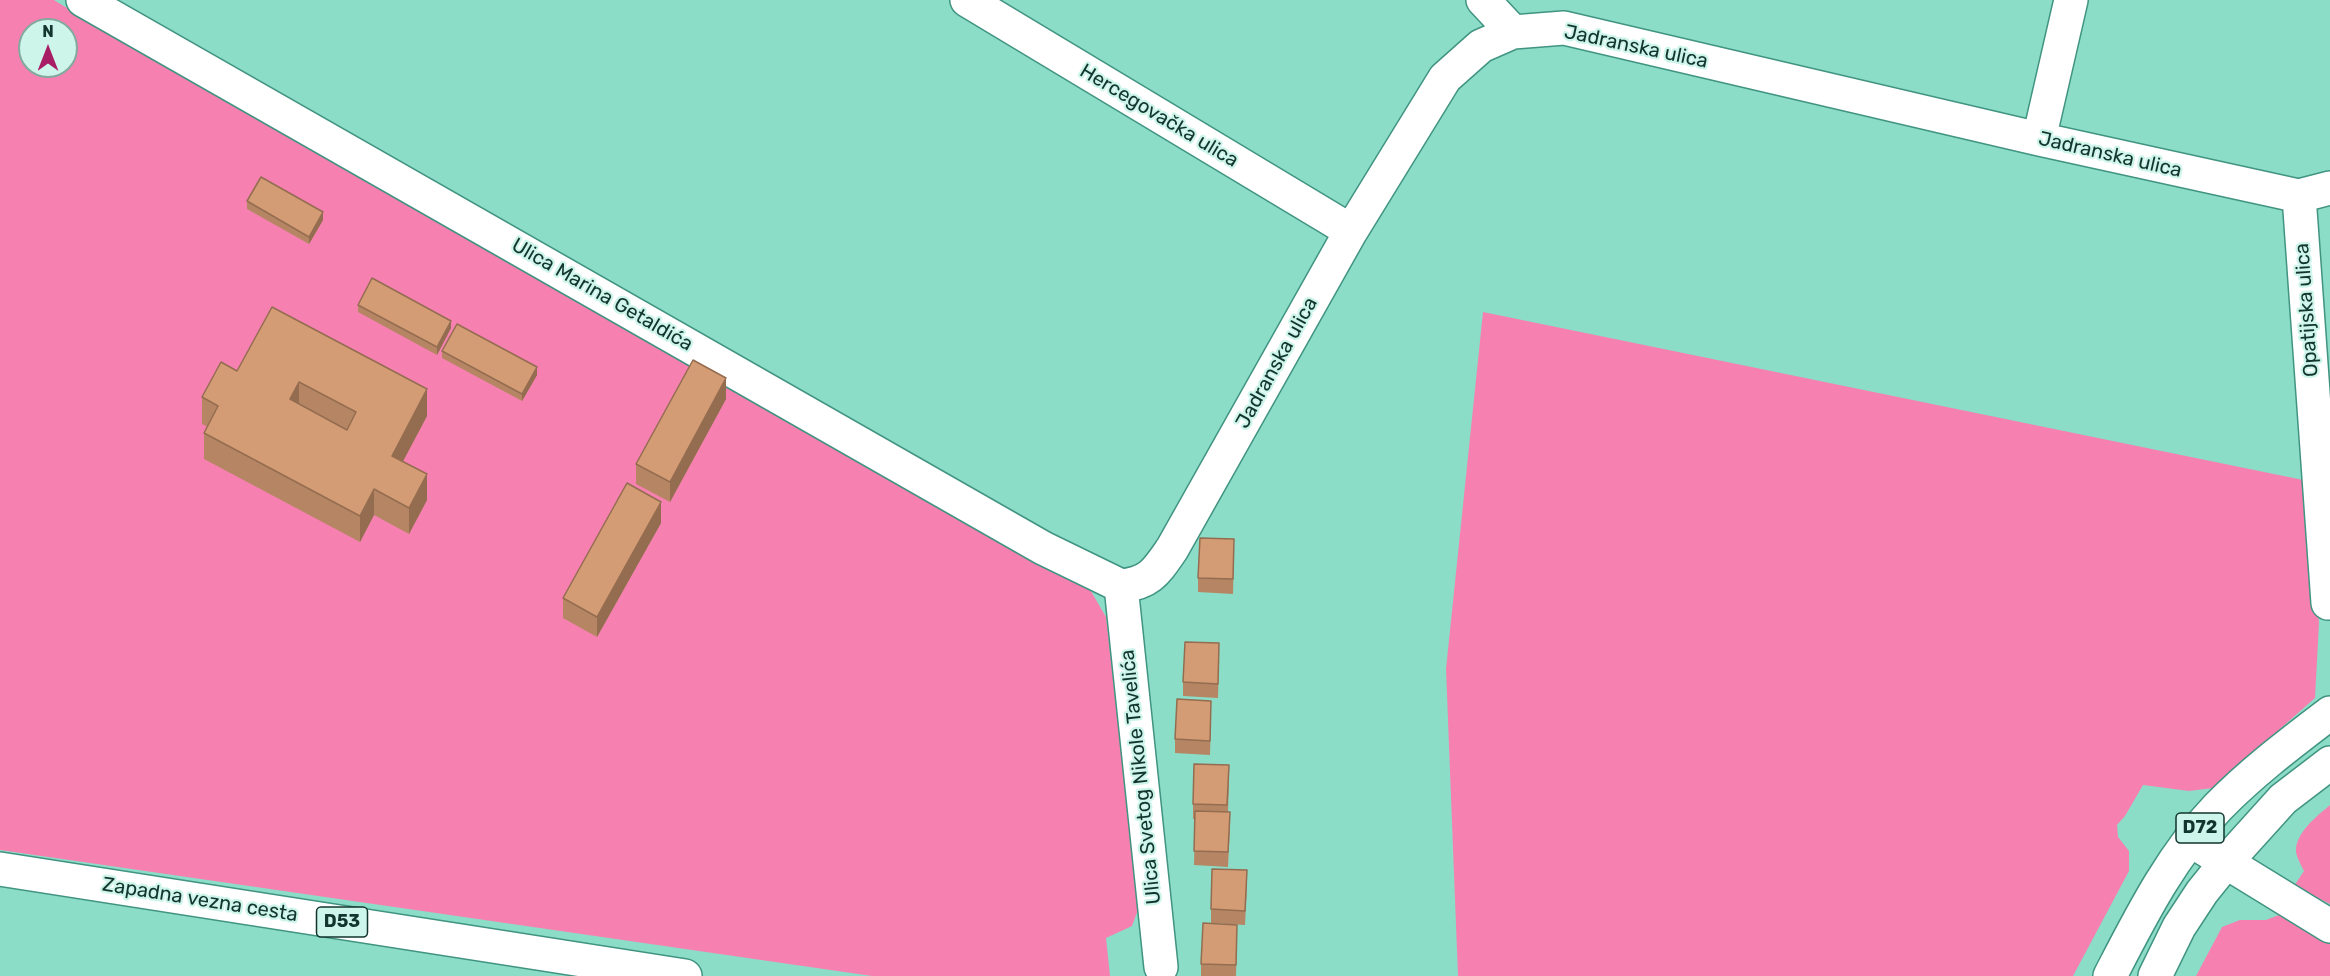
<!DOCTYPE html>
<html>
<head>
<meta charset="utf-8">
<style>
	body { margin:0 }
	#map { position:relative; width:2330px; height:976px; overflow:hidden; background:#8bddc8; font-family:Rubik,sans-serif }
	canvas { display:block }
	.north { position:absolute; left:18px; top:18px; width:60px; height:60px; box-sizing:border-box; background:#cef5ea; border:2px solid #83a89e; border-radius:50%; rotate:0deg; font-size:16px; font-weight:700; line-height:24px; text-align:center; color:#12352d }
	.north::after { content:''; display:block; margin:auto; width:21px; height:27px; background:#a81e64; clip-path:polygon(50% 0,100% 100%,50% 72%,0 100%) }
</style>
</head>
<body>
<div id="map">
<canvas width="2330" height="976"></canvas>
<div class="north">N</div>
</div>
<script>
const c = document.querySelector('canvas').getContext('2d');
c.lineJoin = 'round';
function fillPath(path, color) { c.fillStyle = color; c.fill(path, 'evenodd'); }
function strokePath(path, color, width, dash) { c.strokeStyle = color; c.lineWidth = width; c.lineCap = dash ? 'butt' : 'round'; c.setLineDash(dash || []); c.stroke(path); }
function write(font, color, halo, rows, align = 'center') {
  c.font = font + ' Rubik,sans-serif'; c.lineWidth = 4.5; c.setLineDash([]); c.textBaseline = 'middle'; c.strokeStyle = halo; c.fillStyle = color; for (const [text, x, y, turn = 0] of rows) {
    c.save(); c.translate(x, y); c.rotate((+turn || 0) * Math.PI / 180); c.textAlign = isNaN(turn) ? turn : align; if (halo) c.strokeText(text, 0, 0); c.fillText(text, 0, 0); c.restore();
  }
}
fillPath(new Path2D(`
	M 0,0 L 54,0 L 135,50 L 274,129 L 860,447 L 1088,586 L 1106,617 L 1139,907 L 1132,926 L 1106,938 L 1110,976 L 872,976 L 0,850 ZM 30,30 L 66,30 L 66,66 L 30,66 Z
	M 1483,312 L 2308,481 L 2319,623 L 2315,698 L 2213,788 L 2189,791 L 2143,785 L 2125,816 L 2117,825 L 2118,837 L 2129,851 L 2129,871 L 2073,976 L 1458,976 L 1446,669 Z
	M 2330,805 L 2330,904 L 2294,886 L 2304,871 C 2301,865 2297,858 2296,852 C 2295,833 2317,816 2330,805 Z
	M 2279,915 L 2330,943 L 2330,976 L 2196,976 L 2222,927 L 2240,920 L 2266,920 Z`), '#f681b0');
const street = new Path2D(`
	M 83,0 L 1043,548 L 1121,586
	M 967,0 L 1351,231
	M 1483,0 L 1513,32
	M 2039,139 L 2071,0
	M 2299,196 L 2328,603
	M 1121,586 C 1150,583 1156,572 1172,549 L 1351,231 L 1445,78 L 1481,46 L 1513,32 L 1564,28 L 2039,139 L 2299,196 L 2330,188
	M 1121,586 L 1161,967
	M 2190,840 L 2330,926`);
const primary = new Path2D(`
	M 0,869 L 685,976
	M 2110,976 C 2141,916 2171,856 2218,807 C 2252,772 2292,742 2330,713
	M 2155,976 L 2179,927 L 2202,892 L 2227,861 L 2283,799 L 2330,763`);
strokePath(street, '#419481', 36);
strokePath(primary, '#419481', 36);
strokePath(street, '#fff', 33);
strokePath(primary, '#fff', 33);
fillPath(new Path2D(`
	M 247,201 L 323,220 L 309,244 L 247,209 Z
	M 358,305 L 451,328 L 437,355 L 358,312 Z
	M 272,307 L 427,416 L 403,461 L 427,500 L 409,534 L 374,515 L 360,542 L 204,459 L 204,433 L 208,427 L 202,424 L 202,397 L 237,371 Z
	M 442,351 L 537,375 L 522,401 L 442,358 Z
	M 726,399 L 670,502 L 636,484 L 636,464 Z
	M 661,523 L 597,637 L 563,618 L 563,598 Z
	M 1234,553 L 1233,594 L 1198,592 L 1198,578 Z
	M 1219,657 L 1218,698 L 1183,696 L 1183,682 Z
	M 1211,715 L 1210,755 L 1175,753 L 1175,739 Z
	M 1229,779 L 1228,812 L 1230,826 L 1228,867 L 1194,865 L 1195,819 L 1193,819 L 1193,804 Z
	M 1247,885 L 1245,925 L 1211,923 L 1211,909 Z
	M 1237,939 L 1236,976 L 1201,976 L 1201,964 Z`), '#b68664');
fillPath(new Path2D(`
	M 323,212 L 323,220 L 309,244 L 309,237 Z
	M 451,321 L 451,328 L 437,355 L 437,347 Z
	M 537,367 L 537,375 L 522,401 L 522,394 Z
	M 726,378 L 726,399 L 670,502 L 670,482 Z
	M 299,382 L 299,408 L 290,399 Z
	M 427,389 L 427,416 L 392,482 L 392,456 Z
	M 427,474 L 427,500 L 409,534 L 409,508 Z
	M 374,489 L 374,515 L 360,542 L 360,516 Z
	M 661,502 L 661,523 L 597,637 L 597,617 Z`), '#946d51');
const building = new Path2D(`
	M 261,177 L 323,212 L 309,237 L 247,201 Z
	M 372,278 L 451,321 L 437,347 L 358,305 Z
	M 272,307 L 427,389 L 392,456 L 427,474 L 409,508 L 374,489 L 360,516 L 204,433 L 218,406 L 202,397 L 221,362 L 237,371 ZM 299,382 L 356,412 L 347,430 L 290,399 Z
	M 457,324 L 537,367 L 522,394 L 442,351 Z
	M 693,360 L 726,378 L 670,482 L 636,464 Z
	M 627,483 L 661,502 L 597,617 L 563,598 Z
	M 1200,538 L 1234,539 L 1233,579 L 1198,578 Z
	M 1185,642 L 1219,643 L 1218,684 L 1183,682 Z
	M 1177,699 L 1211,701 L 1210,741 L 1175,739 Z
	M 1194,764 L 1229,765 L 1227,805 L 1193,804 Z
	M 1195,811 L 1230,812 L 1228,852 L 1194,851 Z
	M 1212,869 L 1247,870 L 1245,911 L 1211,909 Z
	M 1203,923 L 1237,925 L 1236,965 L 1201,964 Z`);
fillPath(building, '#d49c74');
strokePath(building, '#946d51', 1.5);
for (const [x, y, w] of [
	[2200,828,48],
	[342,922,51]
]) { const box = new Path2D(); box.roundRect(x - w / 2, y - 15, w, 30, 4.5); c.fillStyle = '#cef5ea'; c.fill(box); strokePath(box, '#12352d', 1.5); }
write('bold 18px', '#12352d', null, [
	["D72",2200,828],
	["D53",342,922]
]);
write('20px', '#12352d', '#cef5ea', [
	["Jadranska ulica",1636,47,12],
	["Hercegovačka ulica",1159,116,31],
	["Jadranska ulica",2110,155,13],
	["Ulica Marina Getaldića",602,295,30],
	["Opatijska ulica",2307,310,-94],
	["Jadranska ulica",1277,363,-61],
	["Ulica Svetog Nikole Tavelića",1141,777,-96],
	["Zapadna vezna cesta",200,900,9]
]);
</script>
</body>
</html>
